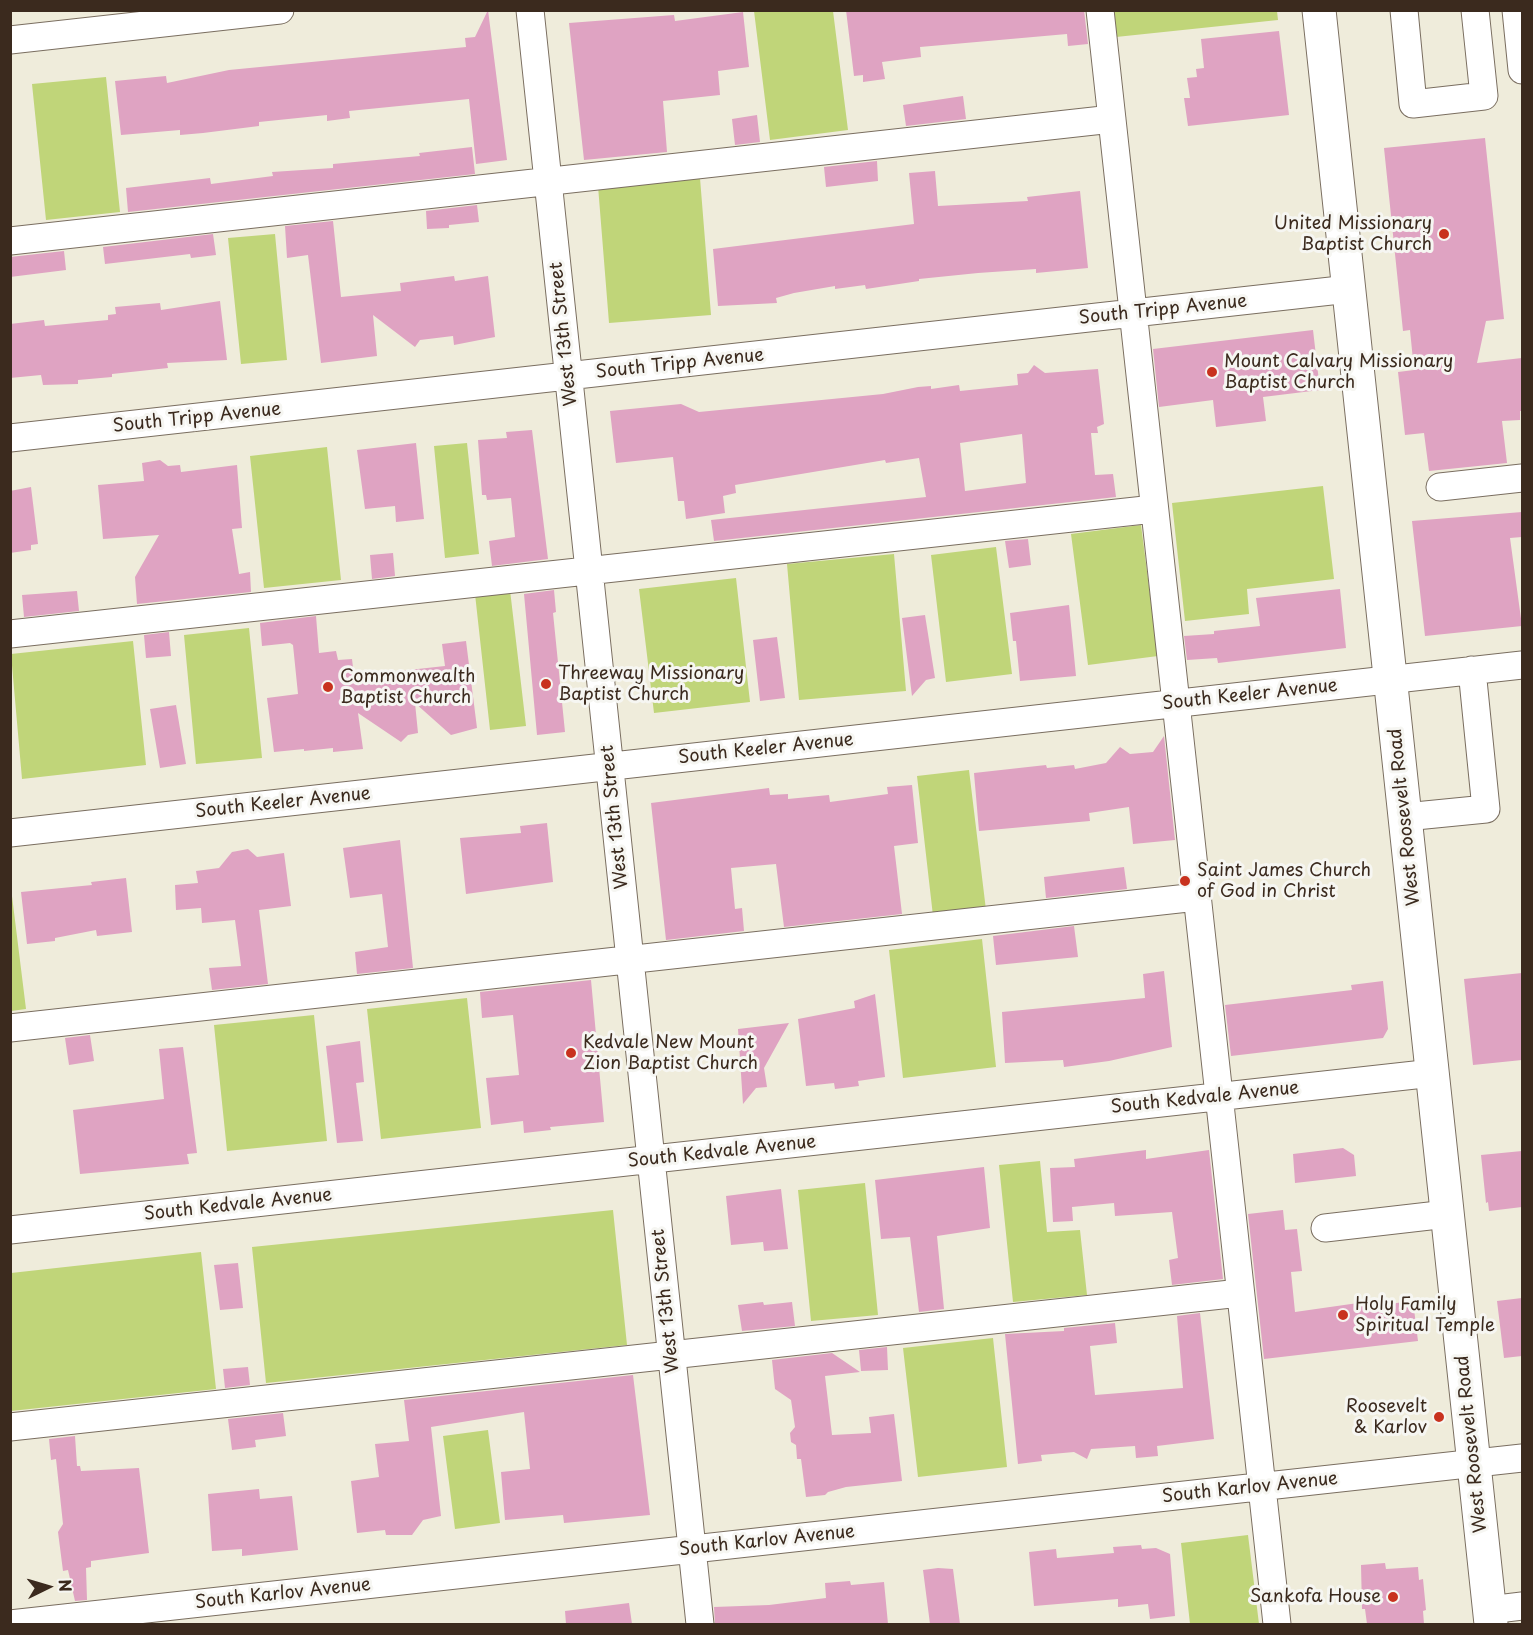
<!DOCTYPE html>
<html>
<head>
<meta charset="utf-8">
<style>
	body { margin:0 }
	#map { position:relative; width:1533px; height:1635px; overflow:hidden; background:#efecdb; font-family:"Playpen Sans",sans-serif }
	canvas { display:block }
	.frame { position:absolute; inset:0; border:12px solid #3b2a1e; pointer-events:none }
	.north { position:absolute; left:18px; top:1557px; width:60px; height:60px; -webkit-text-stroke:4px #f6f6f2; paint-order:stroke; rotate:85deg; font-size:16px; font-weight:700; line-height:24px; text-align:center; color:#3b2a1e }
	.north::after { content:''; display:block; margin:auto; width:21px; height:27px; background:#3b2a1e; clip-path:polygon(50% 0,100% 100%,50% 72%,0 100%) }
</style>
</head>
<body>
<div id="map">
<canvas width="1533" height="1635"></canvas>
<div class="frame"></div>
<div class="north">N</div>
</div>
<script>
const c = document.querySelector('canvas').getContext('2d');
c.lineJoin = 'round';
function fillPath(path, color) { c.fillStyle = color; c.fill(path, 'evenodd'); }
function strokePath(path, color, width, dash) { c.strokeStyle = color; c.lineWidth = width; c.lineCap = dash ? 'butt' : 'round'; c.setLineDash(dash || []); c.stroke(path); }
function write(font, color, halo, rows, align = 'center') {
  c.font = font + ' "Playpen Sans",sans-serif'; c.lineWidth = 6; c.setLineDash([]); c.textBaseline = 'middle'; c.strokeStyle = halo; c.fillStyle = color; for (const [text, x, y, turn = 0] of rows) {
    c.save(); c.translate(x, y); c.rotate((+turn || 0) * Math.PI / 180); c.textAlign = isNaN(turn) ? turn : align; if (halo) c.strokeText(text, 0, 0); c.fillText(text, 0, 0); c.restore();
  }
}
fillPath(new Path2D(`
	M 754,11 L 833,11 L 848,130 L 770,140 Z
	M 1113,11 L 1277,11 L 1278,20 L 1116,37 Z
	M 106,77 L 120,212 L 46,220 L 32,84 Z
	M 700,178 L 711,315 L 609,323 L 598,186 Z
	M 275,234 L 287,360 L 241,364 L 228,238 Z
	M 467,443 L 479,554 L 445,558 L 434,446 Z
	M 327,447 L 341,580 L 264,588 L 250,456 Z
	M 1323,486 L 1334,579 L 1247,589 L 1249,614 L 1185,621 L 1172,503 Z
	M 1141,525 L 1158,656 L 1088,665 L 1071,534 Z
	M 996,547 L 1012,674 L 946,682 L 931,555 Z
	M 894,554 L 906,691 L 799,700 L 787,564 Z
	M 736,578 L 750,702 L 654,713 L 639,589 Z
	M 510,590 L 526,726 L 490,730 L 475,594 Z
	M 249,628 L 262,758 L 196,764 L 184,635 Z
	M 133,641 L 146,765 L 22,779 L 11,654 Z
	M 969,770 L 986,910 L 933,916 L 917,776 Z
	M 10,880 L 26,1009 L 11,1011 L 10,1011 Z
	M 982,939 L 996,1067 L 903,1078 L 889,950 Z
	M 467,998 L 481,1128 L 381,1139 L 367,1009 Z
	M 314,1015 L 327,1141 L 227,1151 L 214,1025 Z
	M 1040,1161 L 1047,1232 L 1080,1230 L 1087,1295 L 1013,1302 L 999,1165 Z
	M 865,1183 L 878,1315 L 811,1321 L 798,1190 Z
	M 613,1210 L 627,1345 L 266,1383 L 252,1247 Z
	M 201,1252 L 216,1389 L 11,1411 L 11,1273 Z
	M 993,1338 L 1007,1467 L 918,1477 L 903,1348 Z
	M 488,1430 L 500,1523 L 455,1529 L 443,1436 Z
	M 1248,1535 L 1259,1624 L 1190,1624 L 1181,1543 Z`), '#c0d579');
fillPath(new Path2D(`
	M 488,10 L 507,160 L 476,164 L 469,99 L 349,111 L 350,118 L 327,121 L 327,115 L 259,122 L 259,126 L 203,133 L 180,135 L 180,130 L 121,135 L 115,81 L 166,76 L 167,83 L 229,70 L 466,47 L 465,38 L 475,37 Z
	M 846,10 L 1084,10 L 1088,44 L 1068,46 L 1067,34 L 920,47 L 921,57 L 882,62 L 885,79 L 863,82 L 863,75 L 854,76 Z
	M 743,12 L 749,67 L 718,71 L 720,95 L 663,101 L 667,152 L 584,160 L 569,23 L 674,15 L 675,21 Z
	M 1279,31 L 1289,115 L 1188,126 L 1184,98 L 1190,98 L 1187,78 L 1197,77 L 1196,69 L 1204,68 L 1201,39 Z
	M 963,96 L 966,119 L 906,126 L 903,105 Z
	M 757,115 L 760,142 L 735,145 L 732,119 Z
	M 1485,138 L 1504,319 L 1486,321 L 1477,363 L 1522,358 L 1522,411 L 1520,411 L 1520,420 L 1502,421 L 1507,463 L 1429,471 L 1424,433 L 1405,435 L 1398,372 L 1414,370 L 1410,330 L 1403,331 L 1384,148 Z
	M 472,147 L 475,174 L 128,212 L 126,188 L 210,178 L 211,184 L 273,176 L 272,172 L 333,168 L 333,164 L 420,156 L 419,153 Z
	M 877,161 L 878,181 L 826,187 L 824,167 Z
	M 935,171 L 938,206 L 1028,201 L 1027,197 L 1080,191 L 1088,268 L 1036,273 L 1036,269 L 978,273 L 919,279 L 919,281 L 866,289 L 865,285 L 835,289 L 835,286 L 794,293 L 776,298 L 777,303 L 718,306 L 713,249 L 914,224 L 909,173 Z
	M 477,205 L 479,222 L 449,225 L 449,228 L 427,229 L 426,211 Z
	M 333,221 L 341,297 L 401,291 L 400,283 L 454,276 L 455,281 L 488,276 L 495,337 L 454,345 L 453,336 L 420,340 L 415,347 L 373,315 L 377,356 L 321,363 L 308,255 L 287,258 L 285,226 Z
	M 213,234 L 216,255 L 191,258 L 190,254 L 105,264 L 103,247 Z
	M 64,251 L 66,270 L 10,277 L 10,257 Z
	M 220,301 L 227,360 L 167,363 L 168,368 L 112,374 L 112,377 L 78,380 L 78,384 L 43,385 L 41,375 L 10,378 L 10,324 L 44,320 L 45,326 L 108,320 L 108,315 L 116,314 L 115,307 L 160,303 L 161,310 Z
	M 1313,330 L 1320,390 L 1263,397 L 1266,421 L 1216,427 L 1213,400 L 1159,407 L 1153,349 Z
	M 1034,365 L 1045,373 L 1098,369 L 1104,424 L 1097,427 L 1098,433 L 1091,433 L 1095,475 L 1113,474 L 1116,497 L 714,541 L 711,520 L 926,497 L 919,458 L 886,463 L 885,460 L 735,485 L 736,493 L 723,496 L 725,513 L 686,519 L 684,501 L 678,501 L 673,457 L 616,463 L 610,411 L 681,404 L 699,412 L 883,394 L 918,387 L 931,386 L 931,389 L 959,385 L 960,391 L 1018,385 L 1017,374 L 1028,373 ZM 1022,434 L 1026,483 L 965,491 L 960,443 Z
	M 532,430 L 548,559 L 492,566 L 489,541 L 515,537 L 511,498 L 487,500 L 486,495 L 482,495 L 478,440 L 507,438 L 506,432 Z
	M 416,443 L 424,519 L 396,522 L 395,506 L 365,509 L 357,450 Z
	M 160,460 L 168,466 L 180,465 L 181,472 L 237,465 L 242,528 L 232,529 L 239,574 L 250,572 L 251,592 L 137,604 L 135,577 L 159,535 L 103,539 L 98,485 L 144,481 L 142,463 Z
	M 31,487 L 38,544 L 31,545 L 31,550 L 10,553 L 10,491 Z
	M 1522,512 L 1522,537 L 1510,538 L 1522,626 L 1425,636 L 1412,521 Z
	M 1028,539 L 1031,565 L 1009,568 L 1005,541 Z
	M 393,553 L 395,576 L 372,579 L 370,555 Z
	M 1340,589 L 1346,648 L 1218,663 L 1217,658 L 1187,660 L 1184,636 L 1214,634 L 1214,631 L 1260,626 L 1256,598 Z
	M 554,590 L 556,612 L 553,613 L 565,732 L 537,735 L 524,594 Z
	M 77,591 L 79,611 L 24,617 L 22,595 Z
	M 1069,605 L 1076,676 L 1020,681 L 1016,641 L 1013,641 L 1010,613 Z
	M 925,615 L 935,678 L 926,680 L 912,696 L 902,618 Z
	M 316,616 L 319,653 L 336,651 L 338,660 L 352,659 L 354,676 L 445,666 L 442,644 L 466,641 L 477,728 L 451,735 L 415,703 L 418,733 L 408,735 L 401,742 L 358,713 L 363,749 L 333,752 L 333,748 L 304,751 L 304,749 L 274,752 L 267,698 L 298,694 L 293,645 L 290,643 L 262,646 L 260,623 Z
	M 169,632 L 171,656 L 146,658 L 144,635 Z
	M 777,637 L 785,698 L 760,701 L 753,640 Z
	M 176,705 L 186,764 L 160,768 L 150,709 Z
	M 1164,736 L 1175,840 L 1133,844 L 1129,807 L 1089,813 L 1090,821 L 979,831 L 974,773 L 1046,765 L 1047,768 L 1074,765 L 1075,769 L 1106,763 L 1120,747 L 1130,754 L 1153,752 Z
	M 912,785 L 918,843 L 894,846 L 902,914 L 784,927 L 776,864 L 731,868 L 735,909 L 742,908 L 744,931 L 666,940 L 651,803 L 769,788 L 770,795 L 788,794 L 788,799 L 829,795 L 830,802 L 888,794 L 887,787 Z
	M 547,823 L 553,882 L 466,894 L 460,838 L 521,833 L 520,826 Z
	M 400,840 L 413,968 L 357,974 L 355,952 L 388,947 L 382,894 L 350,898 L 343,848 Z
	M 248,849 L 257,857 L 284,853 L 291,906 L 259,910 L 268,984 L 212,990 L 209,968 L 241,966 L 235,920 L 202,923 L 201,908 L 176,910 L 175,885 L 198,883 L 196,871 L 219,868 L 232,852 Z
	M 1124,867 L 1127,889 L 1046,898 L 1044,877 Z
	M 126,878 L 132,932 L 97,936 L 96,930 L 55,938 L 55,941 L 27,944 L 21,892 L 92,885 L 91,882 Z
	M 1074,926 L 1078,957 L 996,965 L 993,936 Z
	M 1164,971 L 1172,1047 L 1109,1061 L 1064,1067 L 1063,1060 L 1005,1063 L 1002,1012 L 1145,998 L 1143,974 Z
	M 1522,973 L 1522,1060 L 1473,1065 L 1464,979 Z
	M 591,980 L 604,1122 L 550,1127 L 551,1130 L 524,1133 L 523,1121 L 491,1125 L 486,1078 L 519,1075 L 513,1015 L 482,1018 L 480,992 Z
	M 1383,981 L 1388,1029 L 1383,1038 L 1231,1056 L 1225,1005 L 1352,990 L 1351,985 Z
	M 875,994 L 885,1077 L 858,1081 L 859,1086 L 835,1089 L 834,1083 L 806,1086 L 798,1019 L 855,1008 L 854,1001 Z
	M 789,1023 L 764,1068 L 767,1087 L 756,1088 L 743,1104 L 738,1029 Z
	M 90,1035 L 94,1061 L 69,1065 L 65,1038 Z
	M 360,1041 L 364,1082 L 356,1083 L 363,1141 L 337,1143 L 326,1046 Z
	M 183,1047 L 197,1153 L 187,1154 L 189,1164 L 80,1174 L 73,1110 L 164,1099 L 159,1049 Z
	M 1343,1148 L 1354,1155 L 1356,1176 L 1295,1183 L 1293,1154 Z
	M 1146,1150 L 1146,1159 L 1209,1150 L 1223,1279 L 1172,1285 L 1169,1260 L 1178,1258 L 1172,1212 L 1115,1216 L 1114,1203 L 1072,1207 L 1073,1221 L 1053,1222 L 1050,1168 L 1075,1167 L 1074,1159 Z
	M 1522,1151 L 1522,1207 L 1489,1211 L 1488,1202 L 1486,1203 L 1481,1155 Z
	M 984,1167 L 990,1228 L 937,1236 L 944,1309 L 919,1312 L 910,1237 L 881,1239 L 875,1180 Z
	M 781,1189 L 788,1249 L 764,1251 L 763,1242 L 731,1245 L 726,1196 Z
	M 1283,1210 L 1285,1230 L 1297,1229 L 1302,1271 L 1291,1272 L 1295,1312 L 1379,1300 L 1380,1305 L 1413,1301 L 1418,1341 L 1264,1359 L 1248,1214 Z
	M 238,1263 L 243,1308 L 220,1310 L 214,1265 Z
	M 1522,1298 L 1522,1356 L 1504,1358 L 1497,1301 Z
	M 763,1302 L 764,1305 L 792,1302 L 795,1326 L 742,1331 L 738,1305 Z
	M 1200,1313 L 1214,1439 L 1157,1446 L 1158,1456 L 1136,1458 L 1135,1446 L 1091,1449 L 1087,1459 L 1074,1452 L 1041,1455 L 1042,1461 L 1018,1464 L 1005,1334 L 1064,1331 L 1064,1328 L 1115,1323 L 1117,1343 L 1090,1346 L 1095,1395 L 1183,1388 L 1177,1316 Z
	M 887,1347 L 888,1370 L 861,1371 L 859,1350 Z
	M 832,1353 L 860,1372 L 825,1376 L 832,1435 L 871,1433 L 869,1417 L 894,1414 L 902,1481 L 846,1487 L 828,1492 L 825,1495 L 806,1497 L 801,1459 L 797,1459 L 796,1445 L 791,1442 L 790,1433 L 795,1427 L 791,1400 L 775,1389 L 772,1360 Z
	M 248,1367 L 250,1385 L 225,1388 L 223,1369 Z
	M 633,1375 L 650,1515 L 564,1523 L 563,1515 L 505,1520 L 501,1472 L 530,1469 L 524,1412 L 431,1427 L 441,1516 L 423,1520 L 412,1535 L 386,1535 L 385,1530 L 357,1533 L 351,1481 L 379,1477 L 375,1444 L 409,1441 L 404,1400 Z
	M 283,1413 L 286,1436 L 255,1440 L 256,1447 L 232,1450 L 228,1419 Z
	M 75,1436 L 77,1466 L 80,1466 L 81,1471 L 139,1468 L 149,1553 L 91,1561 L 91,1567 L 86,1568 L 87,1600 L 75,1601 L 68,1570 L 63,1571 L 58,1532 L 63,1524 L 56,1459 L 51,1460 L 49,1439 Z
	M 259,1489 L 260,1499 L 292,1496 L 298,1550 L 242,1556 L 242,1549 L 212,1551 L 208,1494 Z
	M 1141,1545 L 1142,1549 L 1156,1548 L 1170,1554 L 1175,1616 L 1150,1619 L 1148,1604 L 1118,1607 L 1118,1599 L 1034,1606 L 1029,1552 L 1056,1549 L 1057,1558 L 1114,1553 L 1113,1547 Z
	M 1385,1563 L 1386,1569 L 1418,1567 L 1419,1580 L 1423,1579 L 1426,1610 L 1423,1611 L 1424,1624 L 1367,1624 L 1365,1609 L 1362,1609 L 1361,1565 Z
	M 938,1568 L 953,1569 L 960,1624 L 930,1624 L 923,1570 Z
	M 850,1581 L 851,1585 L 884,1582 L 888,1624 L 715,1624 L 714,1607 L 769,1605 L 826,1598 L 825,1583 Z
	M 629,1603 L 632,1624 L 566,1624 L 565,1611 Z`), '#dfa3c2');
const minor = new Path2D(`
	M 530,10 L 700,1624
	M 1100,10 L 1277,1624
	M 1404,10 L 1413,104 L 1484,96 L 1475,10
	M 1516,10 L 1522,70
	M 10,40 L 280,10
	M 10,241 L 1112,119
	M 10,438 L 1349,289
	M 1440,487 L 1522,478
	M 10,634 L 1154,509
	M 1405,817 L 1486,809 L 1472,670
	M 10,833 L 1522,665
	M 10,1028 L 1197,897
	M 1325,1228 L 1447,1214
	M 10,1230 L 1433,1073
	M 10,1427 L 1240,1293
	M 1489,1610 L 1522,1606
	M 10,1624 L 1522,1458`);
const major = new Path2D(`
	M 1319,10 L 1491,1624`);
strokePath(minor, '#7a6e60', 29);
strokePath(major, '#7a6e60', 35);
strokePath(minor, '#fff', 27);
strokePath(major, '#fff', 33);
for (const [x, y, r, color] of [
	[1444,234,6,"#c8321e"],
	[1212,372,6,"#c8321e"],
	[546,684,6,"#c8321e"],
	[328,687,6,"#c8321e"],
	[1185,881,6,"#c8321e"],
	[571,1053,6,"#c8321e"],
	[1343,1315,6,"#c8321e"],
	[1439,1417,6,"#c8321e"],
	[1393,1597,6,"#c8321e"]
]) { const dot = new Path2D(); dot.arc(x, y, r, 0, 2 * Math.PI); c.fillStyle = color; c.fill(dot); strokePath(dot, '#f6f6f2', 2); }
write('18px', '#3b2a1e', '#f6f6f2', [
	["United Missionary",1432,224,"right"],
	["Baptist Church",1432,245,"right"],
	["Mount Calvary Missionary",1224,362],
	["Baptist Church",1224,383],
	["Threeway Missionary",558,674],
	["Baptist Church",558,695],
	["Commonwealth",340,677],
	["Baptist Church",340,698],
	["Saint James Church",1197,871],
	["of God in Christ",1197,892],
	["Kedvale New Mount",583,1043],
	["Zion Baptist Church",583,1064],
	["Holy Family",1355,1305],
	["Spiritual Temple",1355,1326],
	["Roosevelt",1427,1407,"right"],
	["& Karlov",1427,1428,"right"],
	["Sankofa House",1381,1597,"right"]
], 'left');
write('18px', '#3b2a1e', '#f6f6f2', [
	["South Tripp Avenue",1163,310,-6],
	["West 13th Street",564,334,-96],
	["South Tripp Avenue",680,364,-6],
	["South Tripp Avenue",197,418,-6],
	["South Keeler Avenue",1250,695,-6],
	["South Keeler Avenue",766,749,-6],
	["South Keeler Avenue",283,803,-6],
	["West 13th Street",615,817,-96],
	["West Roosevelt Road",1405,817,-96],
	["South Kedvale Avenue",1205,1098,-6],
	["South Kedvale Avenue",722,1152,-6],
	["South Kedvale Avenue",238,1205,-6],
	["West 13th Street",666,1301,-96],
	["West Roosevelt Road",1472,1444,-96],
	["South Karlov Avenue",1250,1488,-6],
	["South Karlov Avenue",767,1541,-6],
	["South Karlov Avenue",283,1594,-6]
]);
</script>
</body>
</html>
